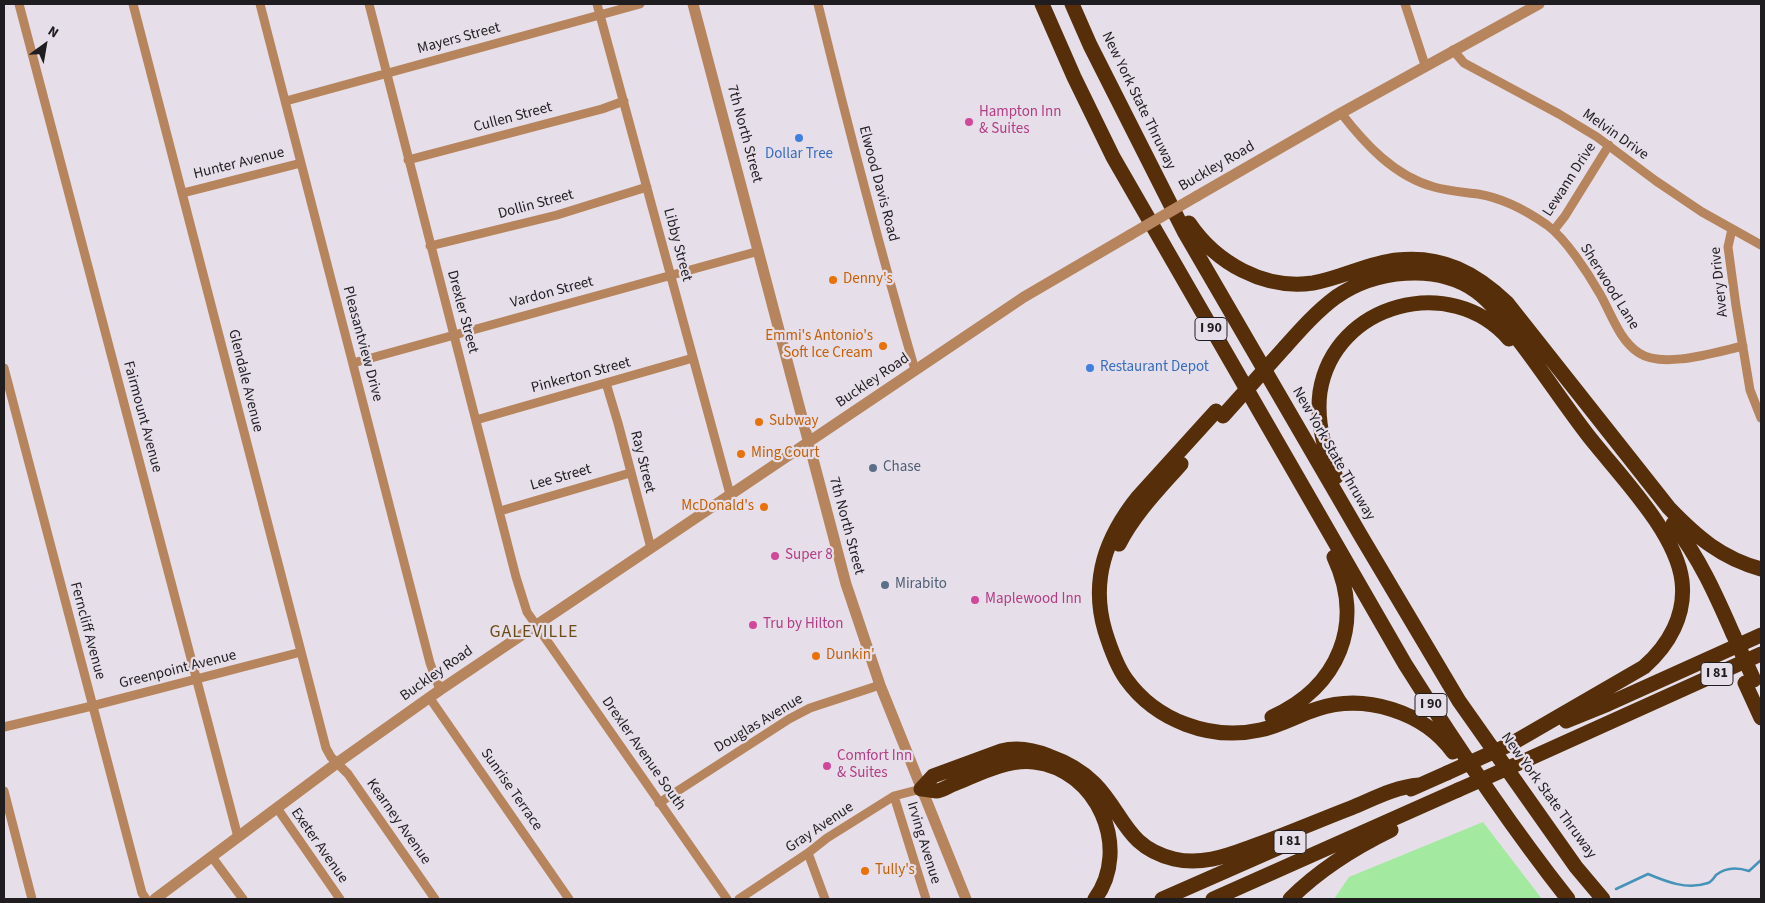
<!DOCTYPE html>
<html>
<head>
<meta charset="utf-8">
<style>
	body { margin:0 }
	#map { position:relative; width:1765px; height:903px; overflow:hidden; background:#e6dfe9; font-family:"Source Sans 3",sans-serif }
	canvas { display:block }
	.frame { position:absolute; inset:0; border:5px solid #201d21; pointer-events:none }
	.north { position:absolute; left:20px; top:20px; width:50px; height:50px; -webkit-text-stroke:4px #e6dfe9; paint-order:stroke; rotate:32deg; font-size:14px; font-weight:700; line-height:20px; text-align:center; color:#201d21 }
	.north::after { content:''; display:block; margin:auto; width:18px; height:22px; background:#201d21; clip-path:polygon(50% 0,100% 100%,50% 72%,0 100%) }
</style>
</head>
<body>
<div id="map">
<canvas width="1765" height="903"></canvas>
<div class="frame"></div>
<div class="north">N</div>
</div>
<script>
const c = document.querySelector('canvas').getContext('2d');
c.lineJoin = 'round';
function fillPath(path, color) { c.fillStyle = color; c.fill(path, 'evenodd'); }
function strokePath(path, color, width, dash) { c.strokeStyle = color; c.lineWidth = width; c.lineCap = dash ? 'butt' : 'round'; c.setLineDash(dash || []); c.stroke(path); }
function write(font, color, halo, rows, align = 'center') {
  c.font = font + ' "Source Sans 3",sans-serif'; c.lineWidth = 4.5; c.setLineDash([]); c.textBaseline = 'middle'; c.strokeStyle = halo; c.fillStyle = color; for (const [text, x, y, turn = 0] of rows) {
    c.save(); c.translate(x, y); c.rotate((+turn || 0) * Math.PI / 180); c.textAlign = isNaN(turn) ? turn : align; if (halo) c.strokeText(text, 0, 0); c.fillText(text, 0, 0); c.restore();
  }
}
fillPath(new Path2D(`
	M 1483,822 L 1542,899 L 1334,899 L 1349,877 Z`), '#a4e9a0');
strokePath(new Path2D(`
	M 1616,889 L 1648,874 C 1667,882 1687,890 1708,883 C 1711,882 1714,878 1716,875 C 1726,867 1737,867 1749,871 L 1761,860`), '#4593b8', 2.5);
strokePath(new Path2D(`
	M 19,4 L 238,837
	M 133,4 L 326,748 L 331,757 L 348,774 L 435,899
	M 260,4 L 430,663 L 440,690
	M 369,4 L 516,577 L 527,612 L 727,899
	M 597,4 L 730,494
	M 818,4 C 848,127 880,249 915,370
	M 1405,4 L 1425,65
	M 1453,50 L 1464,63 L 1559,114 L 1597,137 L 1656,181 L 1702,212 L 1761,245
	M 286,101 L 640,4
	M 1341,113 C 1365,144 1394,176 1434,187 C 1448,191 1463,192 1478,194 C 1503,198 1527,211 1547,225 C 1566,239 1588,273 1600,294 C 1611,313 1619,340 1639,353 C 1663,369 1716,352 1743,346
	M 408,160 L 602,109 L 624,101
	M 183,193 L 301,163
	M 1732,229 L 1728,247 L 1736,306 L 1750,390 L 1761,418
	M 1554,230 L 1565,216 L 1609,145
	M 430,246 L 557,215 L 647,187
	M 353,363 L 759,251
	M 4,368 L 142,893 L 146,899
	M 606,383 L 618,423 L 651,548
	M 476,420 L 693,358
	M 500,511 L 630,473
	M 429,697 L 569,899
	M 4,727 L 92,706 L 301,652
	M 4,791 L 32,899
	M 894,796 L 926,899
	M 659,803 L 789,719 L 810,708 L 880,685
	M 277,808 L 340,899
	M 808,853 L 825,899
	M 212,857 L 243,899
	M 739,899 L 808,853 L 827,838 L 894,796 L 921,789`), '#b7855d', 9);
strokePath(new Path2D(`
	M 693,4 L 846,584 L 880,685 L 966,899
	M 1197,196 L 1341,113 L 1539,4
	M 155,899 L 337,763 L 440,690 L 1024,297 L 1130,235`), '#b7855d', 11);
strokePath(new Path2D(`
	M 1042,4 L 1074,77 L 1113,157 L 1405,664 C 1456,745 1509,824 1568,899
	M 1072,4 L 1090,45 L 1185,233 L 1361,536 L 1459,701 L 1576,867 L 1603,899
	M 1189,223 C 1216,263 1264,290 1313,283 C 1342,278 1368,263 1397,260 C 1442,255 1476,273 1507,303 L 1669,508 C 1697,537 1721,558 1761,569
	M 1285,347 C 1301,329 1317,311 1336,297 C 1375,270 1436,263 1476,291 C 1494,304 1507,324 1520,342 C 1543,372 1564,404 1587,434 C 1617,473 1676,531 1682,581 C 1686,615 1669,645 1644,667 L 1511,744
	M 1216,411 L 1138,497 C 1106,537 1090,580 1105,631 C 1110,647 1116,665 1126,679 C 1156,721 1211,741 1260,730 C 1280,726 1298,715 1317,709 C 1365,693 1424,712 1453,752
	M 1336,477 C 1324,450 1316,422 1320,392 C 1334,303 1451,272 1509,339
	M 1673,524 C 1699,557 1716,595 1733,634
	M 1119,544 C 1135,513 1159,489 1181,464
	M 1745,683 L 1761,718
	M 1272,717 C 1339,687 1365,623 1334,557
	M 1566,721 L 1608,704 L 1761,635
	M 1524,761 L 1761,654
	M 921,789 L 933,776 L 1001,751 C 1016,747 1034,750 1049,756 C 1066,762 1081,770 1094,783 C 1124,813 1125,847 1174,859 C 1200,865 1224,857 1248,848 C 1283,836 1317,821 1351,808 C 1373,799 1395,787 1419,785
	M 921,789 C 926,789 931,791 936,791 C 942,791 948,786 954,784 C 979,774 1006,759 1034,762 C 1097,769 1132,848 1095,899
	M 1411,789 L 1447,773
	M 1162,899 L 1285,845
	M 1213,899 L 1458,790
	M 1290,899 C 1319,870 1354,848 1391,830`), '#562f0a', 15);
strokePath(new Path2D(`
	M 1130,235 L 1197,196`), '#b7855d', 11);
strokePath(new Path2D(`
	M 1223,416 L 1285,347
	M 1733,634 L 1754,680
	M 1447,773 L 1511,744
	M 1458,790 L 1524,761`), '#562f0a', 15);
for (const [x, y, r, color] of [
	[969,122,5,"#d1479c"],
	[799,138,5,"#3f7fe0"],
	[833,280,5,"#e8710a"],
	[883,346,5,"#e8710a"],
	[1090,368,5,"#3f7fe0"],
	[759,422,5,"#e8710a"],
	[741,454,5,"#e8710a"],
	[873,468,5,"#5c6f8a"],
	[764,507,5,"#e8710a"],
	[775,556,5,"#d1479c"],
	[885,585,5,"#5c6f8a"],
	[975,600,5,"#d1479c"],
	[753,625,5,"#d1479c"],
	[816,656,5,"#e8710a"],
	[827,766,5,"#d1479c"],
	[865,871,5,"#e8710a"]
]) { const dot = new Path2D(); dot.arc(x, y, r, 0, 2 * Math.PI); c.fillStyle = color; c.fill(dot); strokePath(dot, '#e6dfe9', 2); }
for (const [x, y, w] of [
	[1211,329,32],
	[1717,674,32],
	[1431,705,32],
	[1290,842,32]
]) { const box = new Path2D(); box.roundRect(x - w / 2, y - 11.5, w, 23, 4); c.fillStyle = '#e6dfe9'; c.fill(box); strokePath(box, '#201d21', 1); }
write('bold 14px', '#201d21', null, [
	["I 90",1211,329],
	["I 81",1717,674],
	["I 90",1431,705],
	["I 81",1290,842]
]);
write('15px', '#201d21', '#e6dfe9', [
	["Mayers Street",459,39,-15],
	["New York State Thruway",1138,101,64],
	["Cullen Street",513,118,-15],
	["7th North Street",744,134,75],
	["Melvin Drive",1615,135,35],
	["Hunter Avenue",239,164,-14],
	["Buckley Road",1217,167,-30],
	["Lewann Drive",1570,180,-57],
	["Elwood Davis Road",878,184,75],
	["Dollin Street",536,205,-15],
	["Libby Street",677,245,75],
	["Avery Drive",1720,282,-96],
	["Sherwood Lane",1609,287,58],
	["Vardon Street",552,293,-15],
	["Drexler Street",462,312,75],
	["Pleasantview Drive",362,344,75],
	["Pinkerton Street",581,376,-15],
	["Glendale Avenue",245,381,76],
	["Buckley Road",873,381,-34],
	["Fairmount Avenue",142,417,75],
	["New York State Thruway",1333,454,60],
	["Ray Street",642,462,76],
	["Lee Street",561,478,-16],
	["7th North Street",846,526,75],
	["Ferncliff Avenue",87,631,75],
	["Greenpoint Avenue",178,670,-14],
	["Buckley Road",437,674,-35],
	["Douglas Avenue",759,724,-31],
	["Drexler Avenue South",643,754,55],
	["Sunrise Terrace",511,790,55],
	["New York State Thruway",1548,796,54],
	["Kearney Avenue",398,822,55],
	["Gray Avenue",820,828,-34],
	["Irving Avenue",923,843,73],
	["Exeter Avenue",319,846,55]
]);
write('15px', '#b23c85', '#e6dfe9', [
	["Hampton Inn",979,113],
	["& Suites",979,130],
	["Super 8",785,556],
	["Maplewood Inn",985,600],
	["Tru by Hilton",763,625],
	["Comfort Inn",837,757],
	["& Suites",837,774]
], 'left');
write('15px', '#366cbe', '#e6dfe9', [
	["Dollar Tree",799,155],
	["Restaurant Depot",1100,368,"left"]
]);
write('15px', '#c56008', '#e6dfe9', [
	["Denny's",843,280],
	["Emmi's Antonio's",873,337,"right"],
	["Soft Ice Cream",873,354,"right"],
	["Subway",769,422],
	["Ming Court",751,454],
	["McDonald's",754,507,"right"],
	["Dunkin'",826,656],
	["Tully's",875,871]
], 'left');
write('15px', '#4e5e75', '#e6dfe9', [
	["Chase",883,468],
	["Mirabito",895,585]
], 'left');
c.letterSpacing = '1px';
write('18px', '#6b4c16', '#e6dfe9', [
	["GALEVILLE",534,633]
]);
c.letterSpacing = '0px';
</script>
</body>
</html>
